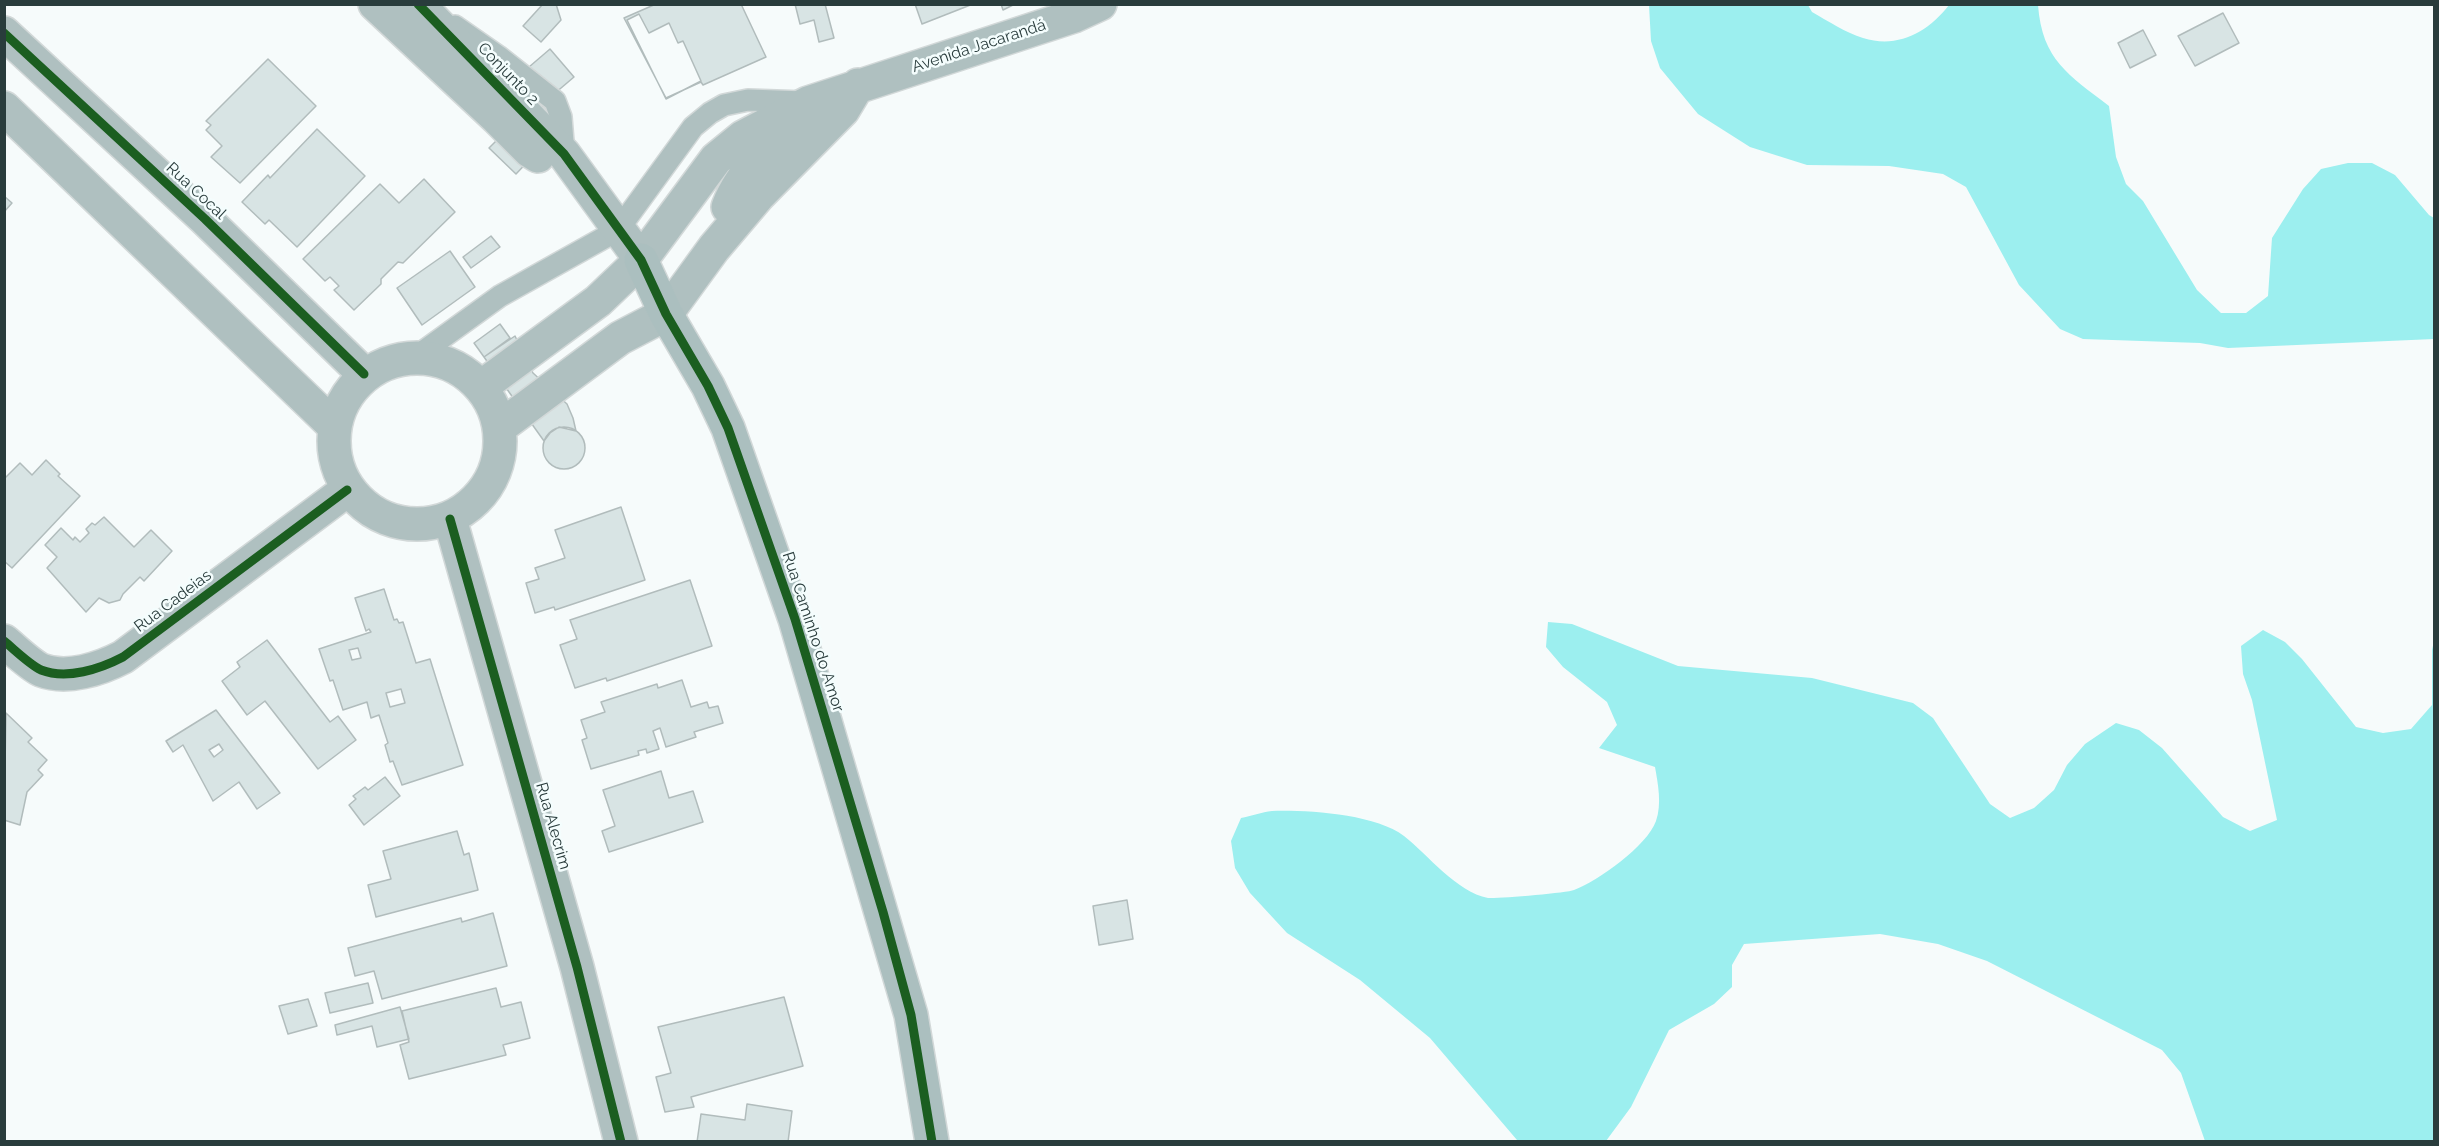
<!DOCTYPE html>
<html>
<head>
<meta charset="utf-8">
<style>
	body { margin:0 }
	#map { position:relative; width:2439px; height:1146px; overflow:hidden; background:#f6fbfb; font-family:Raleway,sans-serif }
	canvas { display:block }
	.frame { position:absolute; inset:0; border:6px solid #293c3c; pointer-events:none }
</style>
</head>
<body>
<div id="map">
<canvas width="2439" height="1146"></canvas>
<div class="frame"></div>
</div>
<script>
const c = document.querySelector('canvas').getContext('2d');
c.lineJoin = 'round';
function fillPath(path, color) { c.fillStyle = color; c.fill(path, 'evenodd'); }
function strokePath(path, color, width, dash) { c.strokeStyle = color; c.lineWidth = width; c.lineCap = dash ? 'butt' : 'round'; c.setLineDash(dash || []); c.stroke(path); }
function write(font, color, halo, rows, align = 'center') {
  c.font = font + ' Raleway,sans-serif'; c.lineWidth = 5; c.setLineDash([]); c.textBaseline = 'middle'; c.strokeStyle = halo; c.fillStyle = color; for (const [text, x, y, turn = 0] of rows) {
    c.save(); c.translate(x, y); c.rotate((+turn || 0) * Math.PI / 180); c.textAlign = isNaN(turn) ? turn : align; if (halo) c.strokeText(text, 0, 0); c.fillText(text, 0, 0); c.restore();
  }
}
fillPath(new Path2D(`
	M 1649,5 L 1808,5 L 1812,12 C 1828,21 1846,33 1863,38 C 1898,49 1928,32 1949,5 L 2038,5 C 2042,60 2069,75 2109,106 L 2116,157 L 2126,184 L 2143,201 L 2197,290 L 2221,313 L 2246,313 L 2268,296 L 2272,238 L 2303,189 L 2321,169 L 2348,163 L 2372,163 L 2395,175 L 2429,215 L 2434,218 L 2434,339 L 2228,348 L 2200,343 L 2083,339 L 2060,329 L 2019,285 L 1966,187 L 1943,174 L 1889,166 L 1807,165 L 1750,147 L 1698,114 L 1660,68 L 1651,41 Z
	M 1548,622 L 1572,624 L 1678,666 L 1812,678 L 1913,703 L 1933,718 L 1990,804 L 2010,818 L 2034,808 L 2054,790 L 2067,765 L 2085,744 L 2116,723 L 2139,730 L 2162,748 L 2223,817 L 2250,831 L 2277,820 L 2252,700 L 2243,674 L 2241,646 L 2263,630 L 2285,642 L 2302,659 L 2356,727 L 2383,733 L 2411,729 L 2432,705 L 2432,650 L 2434,641 L 2434,1141 L 2205,1141 L 2181,1073 L 2162,1050 L 1987,961 L 1938,944 L 1880,934 L 1744,944 L 1732,965 L 1732,987 L 1714,1004 L 1669,1030 L 1631,1107 L 1606,1141 L 1517,1140 L 1430,1038 L 1360,980 L 1287,933 L 1250,893 L 1235,868 L 1231,841 L 1241,818 C 1251,816 1262,812 1272,811 C 1308,810 1375,814 1404,836 C 1428,855 1457,892 1488,898 C 1495,899 1567,893 1574,890 C 1598,881 1647,846 1656,821 C 1662,804 1658,784 1655,767 L 1599,748 L 1617,725 L 1607,702 L 1563,667 L 1546,647 Z`), '#9cefef');
const building = new Path2D(`
	M 543,4 L 556,4 L 561,20 L 541,42 L 523,26 Z
	M 656,4 L 741,4 L 766,57 L 703,85 L 701,82 L 666,98 L 624,18 Z
	M 795,4 L 825,4 L 834,38 L 819,42 L 814,20 L 800,24 Z
	M 915,4 L 973,4 L 922,24 Z
	M 1001,4 L 1015,4 L 1003,10 Z
	M 2223,13 L 2239,43 L 2195,66 L 2178,36 Z
	M 639,14 L 649,33 L 669,23 L 678,43 L 683,41 L 701,81 L 666,99 L 627,20 Z
	M 2143,30 L 2156,55 L 2130,68 L 2118,43 Z
	M 550,49 L 574,77 L 554,94 L 529,67 Z
	M 268,59 L 316,106 L 240,183 L 211,157 L 222,146 L 206,130 L 211,125 L 206,121 Z
	M 552,96 L 556,132 L 516,174 L 489,148 L 528,109 L 537,112 Z
	M 317,129 L 365,176 L 297,247 L 269,220 L 265,224 L 242,202 L 268,175 L 270,178 Z
	M 424,179 L 455,212 L 403,263 L 398,262 L 381,279 L 381,284 L 354,310 L 334,290 L 339,286 L 330,277 L 325,281 L 303,259 L 380,184 L 399,203 Z
	M 4,196 L 12,203 L 4,212 Z
	M 491,236 L 500,247 L 471,268 L 463,257 Z
	M 450,251 L 475,287 L 422,325 L 397,288 Z
	M 500,324 L 510,338 L 484,357 L 474,343 Z
	M 515,336 L 533,373 L 567,404 L 573,418 L 576,431 L 559,427 L 550,433 L 544,441 L 484,357 Z
	M543 448a21 21 0 1 1 42 0a21 21 0 1 1-42 0Z
	M 46,460 L 60,474 L 58,476 L 80,496 L 12,568 L 4,561 L 4,479 L 20,463 L 32,475 Z
	M 621,507 L 645,580 L 555,610 L 554,607 L 535,613 L 526,583 L 539,579 L 535,568 L 565,558 L 555,530 Z
	M 104,517 L 134,547 L 151,530 L 172,551 L 144,581 L 140,577 L 123,594 L 120,600 L 109,603 L 99,598 L 86,612 L 47,568 L 57,557 L 45,545 L 61,528 L 73,540 L 75,537 L 80,542 L 89,533 L 86,529 L 92,523 L 95,525 Z
	M 690,580 L 712,646 L 607,681 L 606,678 L 575,688 L 560,645 L 577,639 L 570,620 Z
	M 384,589 L 394,620 L 397,619 L 399,623 L 403,622 L 416,663 L 430,659 L 463,765 L 402,785 L 393,761 L 390,762 L 385,745 L 388,743 L 379,715 L 371,718 L 367,702 L 343,710 L 333,680 L 330,681 L 319,649 L 371,632 L 369,629 L 366,631 L 355,598 ZM 358,648 L 361,658 L 352,660 L 349,650 ZM 401,689 L 405,703 L 390,707 L 386,693 Z
	M 267,640 L 330,722 L 338,716 L 356,740 L 318,769 L 265,701 L 247,715 L 222,681 L 240,667 L 237,662 Z
	M 682,680 L 691,707 L 707,702 L 709,708 L 718,706 L 723,723 L 694,732 L 696,737 L 666,747 L 660,728 L 653,731 L 659,749 L 647,753 L 646,749 L 638,751 L 639,755 L 591,769 L 582,740 L 587,738 L 581,720 L 605,712 L 601,702 L 657,684 L 658,688 Z
	M 216,710 L 280,793 L 257,809 L 239,782 L 213,801 L 183,745 L 173,752 L 166,741 ZM 219,744 L 223,750 L 214,757 L 209,750 Z
	M 6,713 L 32,738 L 28,742 L 47,760 L 38,770 L 43,775 L 27,792 L 20,825 L 4,820 Z
	M 661,771 L 669,798 L 693,791 L 703,822 L 609,852 L 602,831 L 615,826 L 603,790 Z
	M 385,777 L 400,796 L 364,825 L 349,805 L 356,799 L 353,796 L 365,787 L 368,790 Z
	M 457,831 L 464,855 L 469,853 L 478,890 L 376,917 L 368,885 L 391,879 L 383,851 Z
	M 1127,900 L 1133,939 L 1099,945 L 1093,906 Z
	M 493,913 L 507,966 L 382,999 L 374,971 L 355,976 L 348,948 L 461,918 L 462,922 Z
	M 368,983 L 373,1003 L 330,1013 L 325,993 Z
	M 496,988 L 501,1007 L 521,1002 L 530,1038 L 503,1045 L 506,1055 L 409,1079 L 400,1045 L 409,1042 L 402,1011 Z
	M 784,997 L 803,1066 L 691,1097 L 694,1107 L 665,1112 L 656,1077 L 671,1073 L 658,1027 Z
	M 308,999 L 317,1026 L 288,1034 L 279,1006 Z
	M 400,1007 L 409,1039 L 377,1047 L 372,1026 L 337,1035 L 335,1025 Z
	M 747,1104 L 792,1111 L 788,1142 L 697,1142 L 701,1114 L 745,1120 Z`);
fillPath(building, '#d8e4e4');
strokePath(building, '#b1bcbc', 1.5);
const lane = new Path2D(`
	M 455,26 L 498,56 L 555,101 L 561,117 L 564,154
	M 417,356 L 500,296 L 618,230 L 693,127 L 710,113 L 724,105 L 748,100 L 805,102`);
const street = new Path2D(`
	M 375,4 L 497,118 L 530,151 L 538,156
	M 418,4 L 564,154 L 641,260
	M 4,33 L 205,219 L 364,374
	M 4,108 L 333,425
	M 728,207 C 742,170 775,142 807,120
	M334 441a83 83 0 1 1 166 0a83 83 0 1 1-166 0Z
	M 481,387 L 598,301 L 641,260 L 716,159 L 743,137 L 808,103 L 1074,16 L 1100,4
	M 500,427 L 620,338 L 666,314 L 714,248 L 758,196 L 843,110 L 858,85
	M 450,519 L 577,967 L 621,1142
	M 4,641 C 15,650 29,664 41,670 C 67,680 100,669 123,657 L 347,490`);
const secondary = new Path2D(`
	M 641,260 L 666,314 L 708,386 L 728,428 L 795,619 L 911,1015 L 932,1142`);
strokePath(lane, '#d2d8d8', 24);
strokePath(street, '#d2d8d8', 36);
strokePath(secondary, '#d2d8d8', 36);
strokePath(lane, '#afc0c0', 21);
strokePath(street, '#afc0c0', 33);
strokePath(secondary, '#abbfbf', 33);
strokePath(new Path2D(`
	M 418,4 L 564,154 L 641,260 L 666,314 L 708,386 L 728,428 L 795,619 L 883,912 L 911,1015 L 932,1142
	M 4,33 L 205,219 L 364,374
	M 450,519 L 577,967 L 621,1142
	M 4,641 C 15,650 29,664 41,670 C 67,680 100,669 123,657 L 347,490`), '#1b5e20', 9);
write('16px', '#293c3c', '#f4fdfd', [
	["Avenida Jacarandá",979,46,-18],
	["Conjunto 2",508,74,46],
	["Rua Cocal",196,191,43],
	["Rua Cadeias",173,601,-37],
	["Rua Caminho do Amor",813,632,72],
	["Rua Alecrim",553,826,74]
]);
</script>
</body>
</html>
